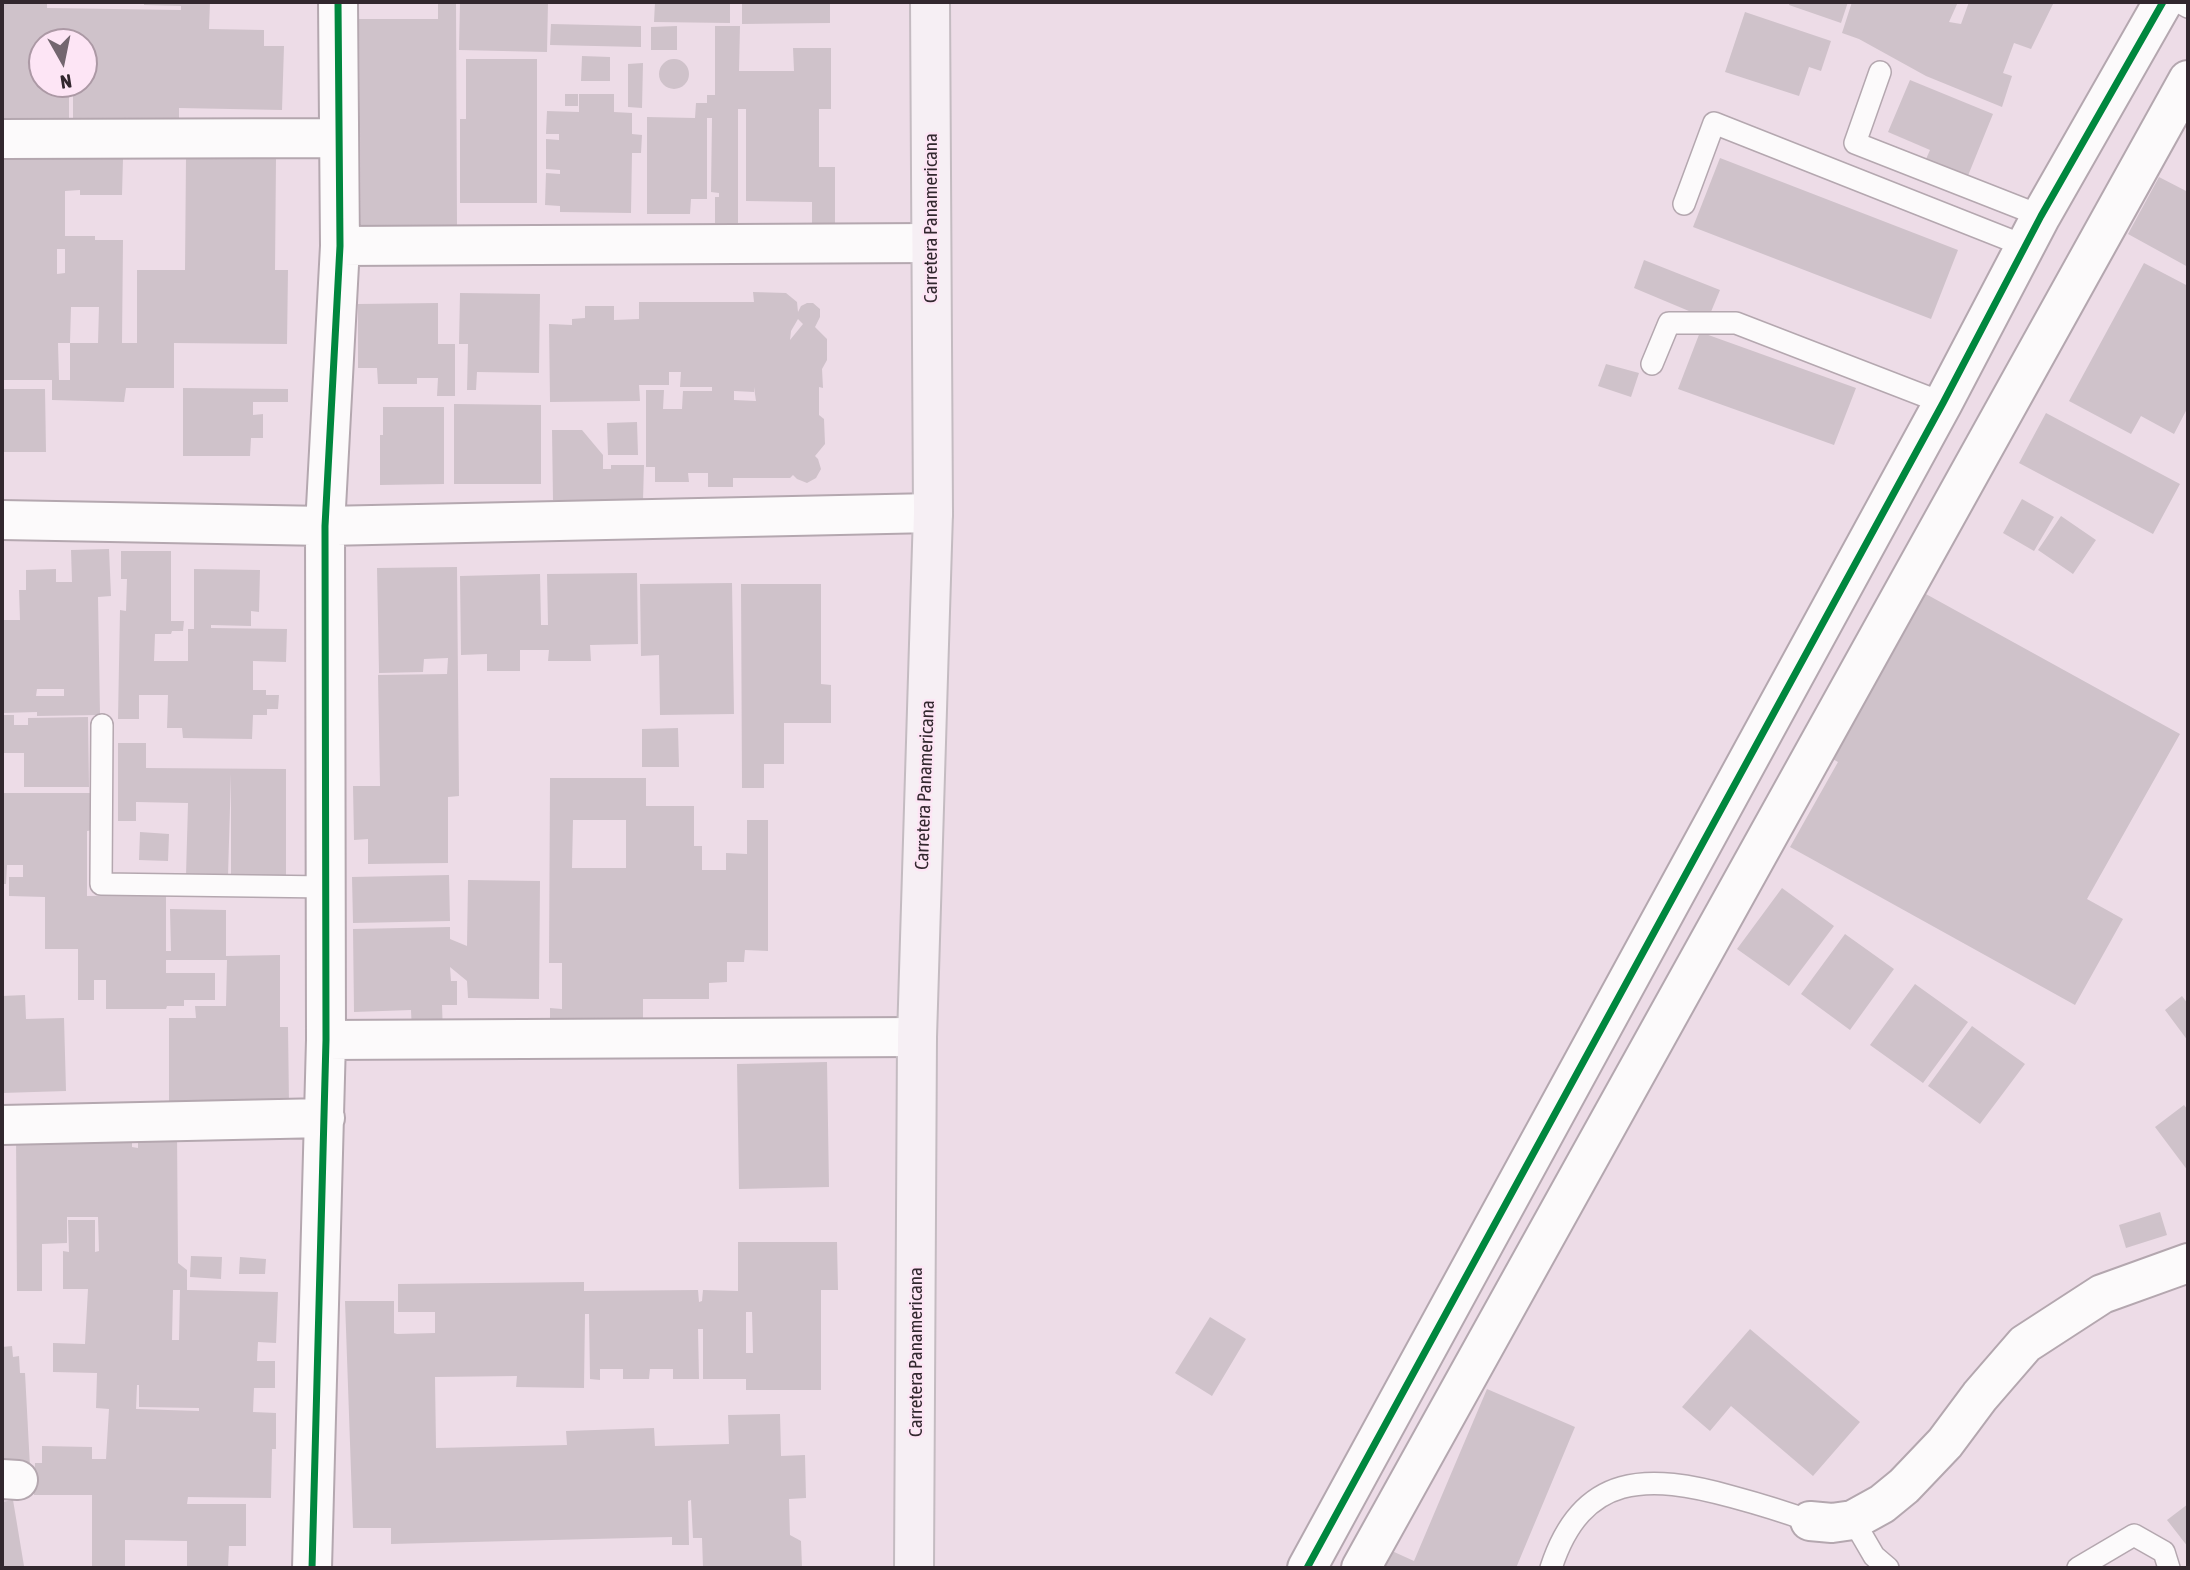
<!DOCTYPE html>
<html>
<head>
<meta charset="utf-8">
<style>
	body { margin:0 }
	#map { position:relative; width:2190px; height:1570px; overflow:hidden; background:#eddce7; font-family:"Asap Condensed",sans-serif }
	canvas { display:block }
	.frame { position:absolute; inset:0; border:4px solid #32272e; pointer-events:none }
	.north { position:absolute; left:28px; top:28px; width:70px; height:70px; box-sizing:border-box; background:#fde5f5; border:2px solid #ac99a5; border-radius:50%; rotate:171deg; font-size:19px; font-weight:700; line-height:28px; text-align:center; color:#32272e }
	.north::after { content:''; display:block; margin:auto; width:24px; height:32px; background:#73666f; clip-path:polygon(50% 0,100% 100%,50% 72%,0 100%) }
</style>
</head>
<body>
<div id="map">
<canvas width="2190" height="1570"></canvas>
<div class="frame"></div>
<div class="north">N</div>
</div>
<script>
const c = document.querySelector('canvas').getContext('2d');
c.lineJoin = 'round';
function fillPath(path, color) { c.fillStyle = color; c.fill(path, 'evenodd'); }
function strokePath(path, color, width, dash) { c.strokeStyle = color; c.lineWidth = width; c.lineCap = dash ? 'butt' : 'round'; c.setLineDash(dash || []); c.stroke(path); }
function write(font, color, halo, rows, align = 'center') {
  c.font = font + ' "Asap Condensed",sans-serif'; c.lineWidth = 5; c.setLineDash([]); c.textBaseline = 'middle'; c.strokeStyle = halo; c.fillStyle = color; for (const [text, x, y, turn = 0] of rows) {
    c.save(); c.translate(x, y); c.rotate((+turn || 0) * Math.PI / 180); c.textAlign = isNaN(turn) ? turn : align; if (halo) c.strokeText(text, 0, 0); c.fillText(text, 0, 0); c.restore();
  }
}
fillPath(new Path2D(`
	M 2,2 L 47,2 L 47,8 L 181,10 L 181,6 L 144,5 L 144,2 L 210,2 L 209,29 L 264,30 L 264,46 L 284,46 L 282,110 L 179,108 L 179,131 L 73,130 L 73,84 L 84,84 L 84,42 L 42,42 L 42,84 L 69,84 L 69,130 L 2,129 Z
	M 438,2 L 456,2 L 457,226 L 361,227 L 359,19 L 438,19 Z
	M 460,2 L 548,2 L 547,52 L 459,50 Z
	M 655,2 L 730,2 L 730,23 L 654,22 Z
	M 742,2 L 830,2 L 830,23 L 742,24 Z
	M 1790,2 L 1848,2 L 1841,23 L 1789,5 Z
	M 1852,2 L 1958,2 L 1949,22 L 1961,24 L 1969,2 L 2054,2 L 2031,49 L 2014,43 L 2003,73 L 2012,76 L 2002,107 L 1926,76 L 1859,39 L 1842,33 Z
	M 1745,12 L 1831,41 L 1821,71 L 1809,67 L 1799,96 L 1725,72 Z
	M 551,24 L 641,26 L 641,47 L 550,45 Z
	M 677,26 L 677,50 L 651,50 L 651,27 Z
	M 715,26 L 740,26 L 739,71 L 794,71 L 793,48 L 831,48 L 831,109 L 819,109 L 819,167 L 835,167 L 835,232 L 812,232 L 812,202 L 746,201 L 746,109 L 738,109 L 738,223 L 715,223 L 715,197 L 719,197 L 719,193 L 711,192 L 712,118 L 707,118 L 707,199 L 691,199 L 690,214 L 647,214 L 647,117 L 695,118 L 696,103 L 707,103 L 707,95 L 715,95 Z
	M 582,56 L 610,57 L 610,81 L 581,81 Z
	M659 74a15 15 0 1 1 30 0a15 15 0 1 1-30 0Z
	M 466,59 L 537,59 L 537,203 L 460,203 L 460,119 L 466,119 Z
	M 643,63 L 642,108 L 628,107 L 628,64 Z
	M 1910,80 L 1993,114 L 1965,183 L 1923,166 L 1930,150 L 1888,132 Z
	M 565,94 L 578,94 L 578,106 L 565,106 Z
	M 579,94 L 614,94 L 614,112 L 632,113 L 632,134 L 642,135 L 641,153 L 632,153 L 631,213 L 560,212 L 560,206 L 545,205 L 546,173 L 560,174 L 560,170 L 546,169 L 546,139 L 559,140 L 559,134 L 546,134 L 547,111 L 579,112 Z
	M 1720,158 L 1958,250 L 1931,319 L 1693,227 Z
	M 2,159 L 123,159 L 122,195 L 80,195 L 80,190 L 65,191 L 65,236 L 95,236 L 95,240 L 123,240 L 122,343 L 137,343 L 137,270 L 185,270 L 186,159 L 276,159 L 275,270 L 288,270 L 287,344 L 174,343 L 174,388 L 126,388 L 124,402 L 52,400 L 52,380 L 2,380 ZM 57,249 L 65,249 L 65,273 L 57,274 ZM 71,307 L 99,307 L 98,343 L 70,343 L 70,380 L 59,380 L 58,343 L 70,343 Z
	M 2159,177 L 2188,192 L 2188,267 L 2128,234 Z
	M 1644,260 L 1720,290 L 1708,319 L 1634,288 Z
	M 2144,263 L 2188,286 L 2188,407 L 2174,434 L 2141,416 L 2131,434 L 2069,401 Z
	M 753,292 L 786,293 L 797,302 L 798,312 L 801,306 L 807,303 L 813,303 L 820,309 L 820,317 L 815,327 L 827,339 L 827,360 L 822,369 L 823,388 L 819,387 L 819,415 L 824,419 L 825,444 L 815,456 L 818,459 L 821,469 L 816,478 L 807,483 L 797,479 L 793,475 L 790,478 L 733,478 L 733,487 L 708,487 L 708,473 L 688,473 L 689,482 L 655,482 L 655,467 L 646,467 L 646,390 L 664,390 L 663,409 L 682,409 L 683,391 L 712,391 L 712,387 L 680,387 L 681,372 L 669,372 L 669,385 L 639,385 L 640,401 L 550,402 L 549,324 L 572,325 L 572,319 L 585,318 L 585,306 L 614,306 L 614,320 L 639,319 L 639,302 L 754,302 ZM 798,319 L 803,324 L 790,340 L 791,331 ZM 754,387 L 756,401 L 734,400 L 734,391 L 754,392 Z
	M 460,293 L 540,294 L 539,373 L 477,372 L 476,390 L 467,390 L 468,344 L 459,344 Z
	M 438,303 L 438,344 L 455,344 L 455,396 L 437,396 L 438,378 L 417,378 L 417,384 L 378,384 L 377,368 L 358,368 L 358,304 Z
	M 1700,332 L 1856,388 L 1834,445 L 1678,389 Z
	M 1606,364 L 1639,373 L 1631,397 L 1598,386 Z
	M 183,388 L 288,389 L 288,402 L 253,402 L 253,415 L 263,414 L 263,438 L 251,438 L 250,456 L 183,456 Z
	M 2,389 L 45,389 L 46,452 L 2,452 Z
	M 454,404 L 541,405 L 541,484 L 454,484 Z
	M 383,407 L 444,407 L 444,484 L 380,485 L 380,435 L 383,435 Z
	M 2046,413 L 2180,484 L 2153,534 L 2019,463 Z
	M 637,422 L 638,455 L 608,455 L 607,423 Z
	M 552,430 L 582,430 L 603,455 L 603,469 L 611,469 L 611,465 L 644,465 L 643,500 L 553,500 Z
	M 2022,499 L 2054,517 L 2034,551 L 2003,533 Z
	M 2061,516 L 2096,540 L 2073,574 L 2038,550 Z
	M 109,549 L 111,596 L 98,597 L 100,715 L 37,716 L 37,712 L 2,713 L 2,620 L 20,620 L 19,590 L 26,590 L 26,570 L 56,569 L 56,582 L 72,582 L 71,550 ZM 37,689 L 64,689 L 64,696 L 36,696 Z
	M 121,551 L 171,551 L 171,621 L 184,621 L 183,631 L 172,631 L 171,634 L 155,634 L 154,661 L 188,661 L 188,629 L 194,629 L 194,569 L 260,570 L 259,612 L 251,611 L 251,626 L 211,625 L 211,628 L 287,629 L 286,662 L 253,661 L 253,690 L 266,690 L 266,695 L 279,695 L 278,709 L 267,709 L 267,715 L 253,715 L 252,739 L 183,738 L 182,728 L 167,728 L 168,695 L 139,695 L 139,719 L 118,719 L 120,610 L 126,611 L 127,579 L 121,579 Z
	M 457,567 L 459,796 L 448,797 L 448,863 L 368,864 L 368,839 L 354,840 L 353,786 L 380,786 L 378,675 L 447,674 L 448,658 L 424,659 L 423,672 L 379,673 L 377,568 Z
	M 637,573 L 638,644 L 590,645 L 591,661 L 548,661 L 549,650 L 520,650 L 520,671 L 487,671 L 487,654 L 461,655 L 460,576 L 540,574 L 541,625 L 548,625 L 547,574 Z
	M 732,583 L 734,714 L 660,715 L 659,655 L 641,656 L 640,584 Z
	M 741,584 L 821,584 L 821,684 L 831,685 L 831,723 L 784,723 L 784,764 L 764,764 L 764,788 L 742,788 Z
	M 1915,588 L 2180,734 L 2087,899 L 2123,919 L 2075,1005 L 1790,847 L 1838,762 L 1822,753 Z
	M 2,715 L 14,715 L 14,725 L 28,725 L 28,718 L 88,717 L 89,787 L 24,787 L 24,753 L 2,753 Z
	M 678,728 L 679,767 L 642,767 L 642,729 Z
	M 118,743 L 146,743 L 146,768 L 286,769 L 286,876 L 231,875 L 231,774 L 228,876 L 186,876 L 188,803 L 136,802 L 136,821 L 118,821 Z
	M 550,778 L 646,778 L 646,806 L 694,806 L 694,846 L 702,846 L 702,870 L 726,870 L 726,853 L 747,854 L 747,820 L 768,820 L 768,951 L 745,950 L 744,962 L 727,962 L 727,982 L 709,983 L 709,999 L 643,999 L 643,1018 L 550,1018 L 550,1008 L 562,1009 L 562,963 L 549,963 ZM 573,820 L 626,820 L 626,868 L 572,868 Z
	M 2,793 L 94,793 L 94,830 L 87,831 L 87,896 L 166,895 L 166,951 L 171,951 L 170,909 L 226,910 L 226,956 L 280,955 L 280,1027 L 288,1027 L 289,1104 L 169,1105 L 169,1018 L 196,1018 L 195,1006 L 226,1006 L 227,960 L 166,960 L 166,973 L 215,973 L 215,1000 L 184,1000 L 184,1006 L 167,1006 L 166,1009 L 106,1009 L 106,980 L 94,980 L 94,1000 L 78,1000 L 78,949 L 45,949 L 45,897 L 9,896 L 9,877 L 23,877 L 23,865 L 7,865 L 6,884 L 2,884 Z
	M 140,832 L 169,834 L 168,861 L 139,860 Z
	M 449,875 L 450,921 L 353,923 L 352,877 Z
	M 468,880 L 540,881 L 539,999 L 468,998 L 467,981 L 450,967 L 451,981 L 457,981 L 457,1005 L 442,1005 L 443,1034 L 412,1034 L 411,1010 L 354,1012 L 353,929 L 450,927 L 450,939 L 467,946 Z
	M 1782,888 L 1834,926 L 1789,986 L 1737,949 Z
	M 1845,934 L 1894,969 L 1850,1030 L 1801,994 Z
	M 1915,984 L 1968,1022 L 1923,1083 L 1870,1045 Z
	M 25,995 L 26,1019 L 64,1018 L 66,1091 L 2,1093 L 2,996 Z
	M 2182,996 L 2188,1004 L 2188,1041 L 2165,1010 Z
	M 1972,1026 L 2025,1064 L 1980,1124 L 1928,1086 Z
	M 827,1062 L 829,1187 L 739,1189 L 737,1064 Z
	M 2184,1105 L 2188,1110 L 2188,1171 L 2155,1127 Z
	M 138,1131 L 177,1132 L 178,1263 L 187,1270 L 187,1290 L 278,1292 L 276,1343 L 258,1342 L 257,1361 L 275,1361 L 275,1388 L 254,1388 L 253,1412 L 276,1413 L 276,1449 L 272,1449 L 271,1498 L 188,1497 L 187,1504 L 246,1504 L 246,1546 L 229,1546 L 228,1568 L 187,1568 L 187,1541 L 125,1540 L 125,1568 L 92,1568 L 92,1495 L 34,1495 L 35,1463 L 42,1463 L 42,1446 L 92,1447 L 92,1459 L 106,1459 L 109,1409 L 96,1408 L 97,1373 L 53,1372 L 53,1343 L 85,1344 L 88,1289 L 63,1289 L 63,1251 L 69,1252 L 68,1220 L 95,1220 L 95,1252 L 99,1251 L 98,1217 L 67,1217 L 67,1243 L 42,1244 L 42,1291 L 17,1291 L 16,1133 L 132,1132 L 132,1147 L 138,1148 ZM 173,1290 L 180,1290 L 179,1340 L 172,1340 ZM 137,1385 L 139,1385 L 139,1407 L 199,1408 L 199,1411 L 136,1409 Z
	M 2160,1212 L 2167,1235 L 2126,1248 L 2119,1225 Z
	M 738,1242 L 837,1242 L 838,1290 L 821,1290 L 821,1390 L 746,1390 L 746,1379 L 703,1379 L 703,1329 L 698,1329 L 699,1379 L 673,1379 L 673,1369 L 650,1369 L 649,1379 L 623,1379 L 623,1369 L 600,1369 L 600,1380 L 590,1379 L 589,1314 L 585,1314 L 584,1388 L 516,1387 L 517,1376 L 435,1377 L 436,1448 L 567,1445 L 566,1431 L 654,1428 L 655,1446 L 729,1444 L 728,1415 L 780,1414 L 781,1456 L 805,1455 L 806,1498 L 789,1499 L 790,1535 L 801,1541 L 802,1568 L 703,1568 L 702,1538 L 693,1538 L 691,1500 L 688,1501 L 689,1545 L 672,1545 L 672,1537 L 391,1544 L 391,1528 L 353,1528 L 345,1301 L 394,1301 L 394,1333 L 397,1334 L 435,1333 L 435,1312 L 398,1312 L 398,1284 L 584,1282 L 584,1291 L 698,1290 L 699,1302 L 702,1301 L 703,1290 L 738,1291 ZM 746,1312 L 752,1312 L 753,1353 L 746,1353 Z
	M 191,1256 L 222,1257 L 221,1279 L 190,1277 Z
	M 240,1257 L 266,1259 L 265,1274 L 239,1274 Z
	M 1210,1317 L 1246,1339 L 1212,1396 L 1175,1373 Z
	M 1750,1329 L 1860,1422 L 1813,1476 L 1731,1406 L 1710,1431 L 1682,1407 Z
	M 12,1346 L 13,1357 L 19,1356 L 20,1373 L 25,1373 L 30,1467 L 2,1466 L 2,1347 Z
	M 1487,1389 L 1575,1427 L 1516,1568 L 1385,1568 L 1392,1551 L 1414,1561 Z
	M 13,1500 L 24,1566 L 2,1568 L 2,1502 Z
	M 2188,1504 L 2188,1547 L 2167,1520 Z`), '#cfc2ca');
const service = new Path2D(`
	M 2179,2 L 2188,7
	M 1880,72 L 1855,143 L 2041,216
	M 1684,204 L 1714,123 L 2025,246
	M 1652,364 L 1669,323 L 1736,323 L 1943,403
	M 102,725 L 101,884 L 327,887
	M 1853,1520 L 1874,1556 L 1888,1568
	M 1551,1568 C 1582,1472 1648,1473 1733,1497 C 1759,1504 1785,1512 1810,1521
	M 2078,1568 L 2134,1535 L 2164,1552 L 2169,1568`);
const minor = new Path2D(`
	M 2,139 L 339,138
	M 340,246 L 931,243
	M 2,520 L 325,526 L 933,513
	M 326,1040 L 917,1037
	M 2,1125 L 325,1118
	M 2,1479 L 18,1480
	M 1810,1521 L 1832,1523 L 1853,1520 L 1882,1504 L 1904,1486 L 1945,1443 L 1980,1396 L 2025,1344 L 2102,1294 L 2188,1263
	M 312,1568 L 326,1040 L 325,526 L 340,246 L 338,2
	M 1307,1568 L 1943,403 L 2041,216 L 2163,2
	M 1361,1568 L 2188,80`);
const primary = new Path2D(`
	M 914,1568 L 917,1037 L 933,513 L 930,2`);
strokePath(service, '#b4a7af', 24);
strokePath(minor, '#b4a7af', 42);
strokePath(primary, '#c4bbc1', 42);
strokePath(service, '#fcfafb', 21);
strokePath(minor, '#fcfafb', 38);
strokePath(primary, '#f6eff4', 38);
strokePath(new Path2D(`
	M 312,1568 L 326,1040 L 325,526 L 340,246 L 338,2
	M 1307,1568 L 1943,403 L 2041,216 L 2163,2`), '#00873e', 7);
write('19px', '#32272e', '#fde5f5', [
	["Carretera Panamericana",931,218,-90],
	["Carretera Panamericana",925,785,-88],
	["Carretera Panamericana",916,1352,-90]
]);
</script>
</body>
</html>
